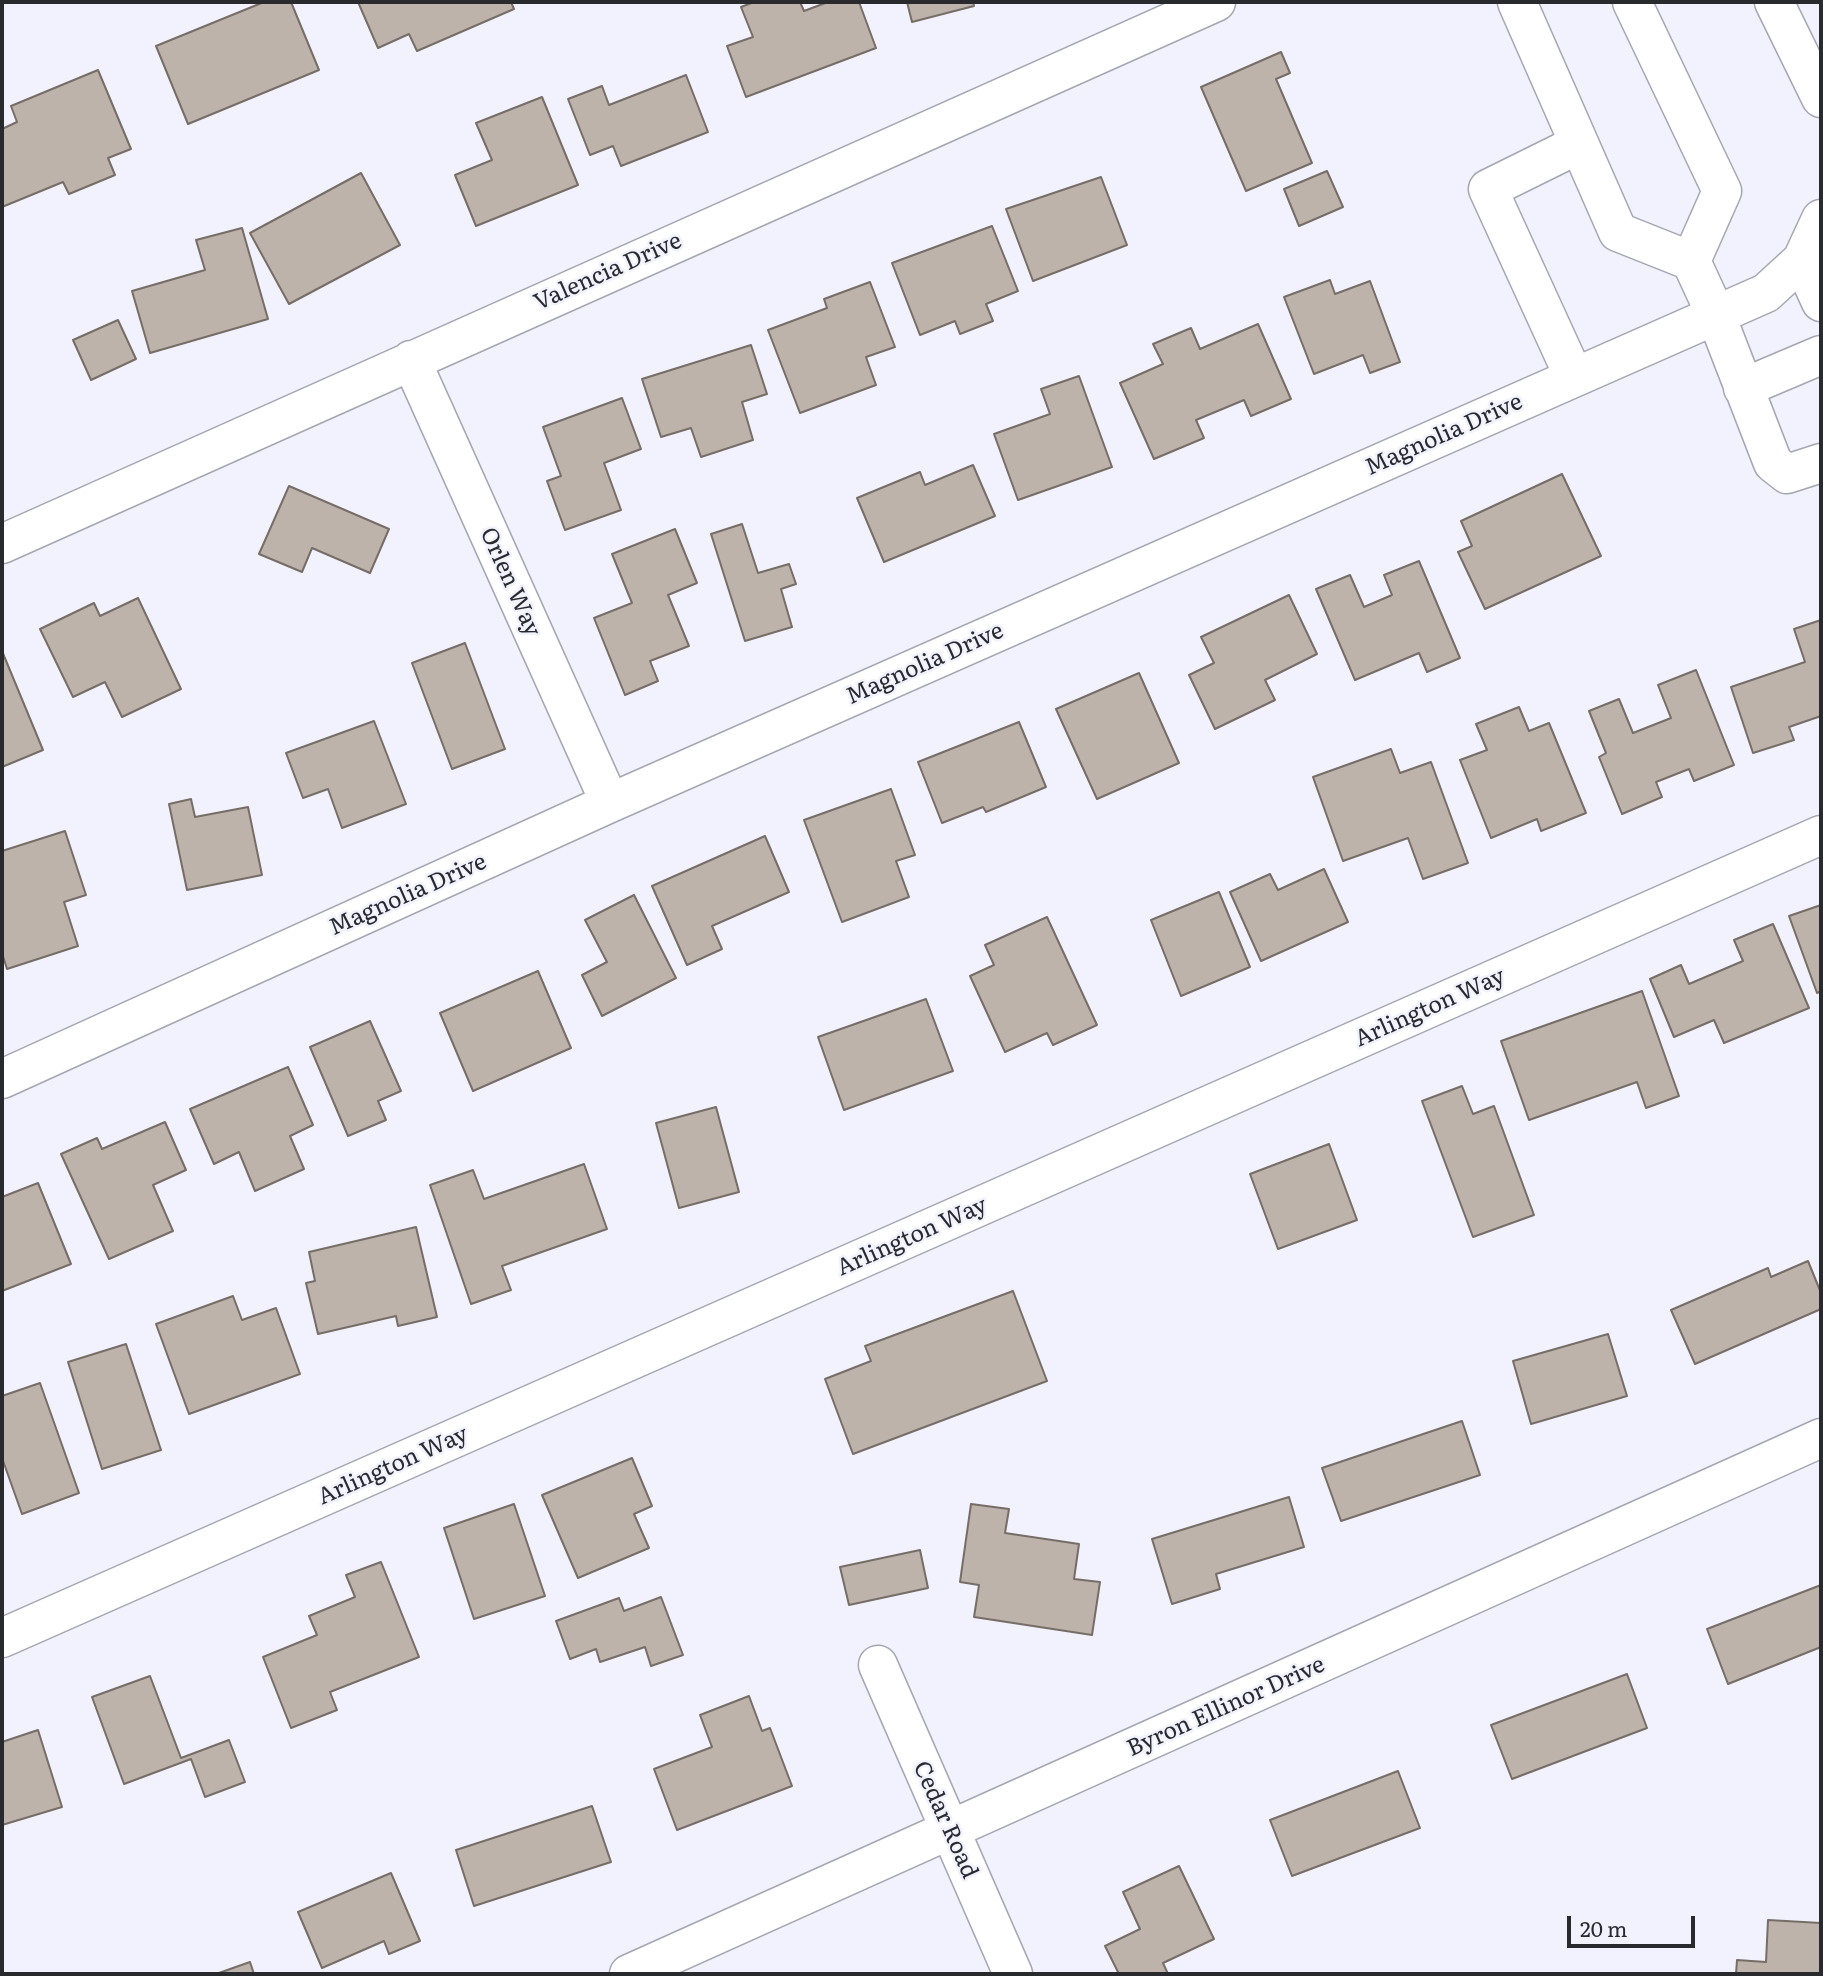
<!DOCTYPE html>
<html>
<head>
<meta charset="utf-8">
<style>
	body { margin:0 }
	#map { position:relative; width:1823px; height:1976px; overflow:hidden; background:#f1f2fe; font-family:Literata,serif }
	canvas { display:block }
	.frame { position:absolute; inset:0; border:4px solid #292a2e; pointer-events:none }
	.scale { position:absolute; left:1567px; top:1916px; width:128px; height:32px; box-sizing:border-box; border:4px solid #292a2e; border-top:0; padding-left:9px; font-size:21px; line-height:24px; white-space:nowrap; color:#292a2e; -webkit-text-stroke:5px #f1f2fe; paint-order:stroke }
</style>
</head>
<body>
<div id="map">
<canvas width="1823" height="1976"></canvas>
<div class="frame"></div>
<div class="scale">20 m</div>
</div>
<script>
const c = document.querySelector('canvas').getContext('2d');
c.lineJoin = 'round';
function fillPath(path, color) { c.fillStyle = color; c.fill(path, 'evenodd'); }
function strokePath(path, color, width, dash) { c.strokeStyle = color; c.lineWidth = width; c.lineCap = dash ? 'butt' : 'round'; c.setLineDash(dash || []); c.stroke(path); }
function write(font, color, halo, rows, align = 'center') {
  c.font = font + ' Literata,serif'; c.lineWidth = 5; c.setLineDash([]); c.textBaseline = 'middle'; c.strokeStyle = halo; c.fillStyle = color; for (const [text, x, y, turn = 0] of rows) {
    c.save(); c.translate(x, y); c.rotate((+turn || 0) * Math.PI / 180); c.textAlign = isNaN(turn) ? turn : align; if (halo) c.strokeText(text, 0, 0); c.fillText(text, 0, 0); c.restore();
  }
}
const building = new Path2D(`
	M 264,2 L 291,2 L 319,70 L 188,124 L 156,46 Z
	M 358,2 L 511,2 L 514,9 L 417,51 L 409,34 L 378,48 Z
	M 754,2 L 800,2 L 804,11 L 828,2 L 859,2 L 876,48 L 746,97 L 727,46 L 753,37 L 741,7 Z
	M 907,2 L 973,2 L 974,6 L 912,22 Z
	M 1281,52 L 1290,73 L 1276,79 L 1312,163 L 1246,191 L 1201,87 Z
	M 98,70 L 131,149 L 108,158 L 115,175 L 69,194 L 63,182 L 2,207 L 2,129 L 17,122 L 11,106 Z
	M 686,75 L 708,132 L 621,166 L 613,146 L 590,155 L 568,99 L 602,86 L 609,105 Z
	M 542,97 L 578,185 L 476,226 L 455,175 L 492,160 L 476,123 Z
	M 1327,171 L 1343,207 L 1299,226 L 1284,189 Z
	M 361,173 L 400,245 L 289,304 L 250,233 Z
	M 1101,177 L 1127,245 L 1033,281 L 1006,209 Z
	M 992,226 L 1018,291 L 986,304 L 993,321 L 960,334 L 955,321 L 920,335 L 892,263 Z
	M 242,228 L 268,319 L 150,353 L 132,291 L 205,270 L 196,240 Z
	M 1330,280 L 1335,294 L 1370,281 L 1400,362 L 1370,373 L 1363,355 L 1314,374 L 1284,297 Z
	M 870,282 L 895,347 L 866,357 L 876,385 L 800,413 L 768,330 L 827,308 L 824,299 Z
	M 118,320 L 136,359 L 91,380 L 73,340 Z
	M 1258,324 L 1291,399 L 1251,416 L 1244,400 L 1196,420 L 1204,438 L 1154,459 L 1120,383 L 1163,364 L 1153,344 L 1191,328 L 1200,349 Z
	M 751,345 L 767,394 L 742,402 L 753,440 L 701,457 L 691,428 L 661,437 L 642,379 Z
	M 1079,376 L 1112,467 L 1018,500 L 994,434 L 1050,414 L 1041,389 Z
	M 622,398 L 641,449 L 604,463 L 621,510 L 565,530 L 547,481 L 561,476 L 543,427 Z
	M 973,465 L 995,516 L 884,562 L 857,498 L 920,472 L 925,485 Z
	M 1562,474 L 1601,556 L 1485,609 L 1458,552 L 1472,546 L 1461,521 Z
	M 289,486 L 389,529 L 370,573 L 312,548 L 302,572 L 259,554 Z
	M 742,524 L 758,573 L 789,564 L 796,584 L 781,589 L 792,627 L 745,641 L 711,534 Z
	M 675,529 L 697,583 L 668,595 L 689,646 L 650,661 L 658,681 L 625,695 L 594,618 L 632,603 L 612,554 Z
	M 1419,561 L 1460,658 L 1427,672 L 1419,653 L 1355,680 L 1316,589 L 1350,575 L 1364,607 L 1392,595 L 1384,575 Z
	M 1289,595 L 1317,654 L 1265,680 L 1275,700 L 1215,729 L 1189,675 L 1214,663 L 1201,637 Z
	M 138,598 L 181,689 L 122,717 L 105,682 L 73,697 L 40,629 L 94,603 L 100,616 Z
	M 1821,620 L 1821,716 L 1789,727 L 1794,740 L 1753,753 L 1731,687 L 1805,662 L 1794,629 Z
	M 465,643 L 505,749 L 452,769 L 412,663 Z
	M 2,651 L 43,750 L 2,767 Z
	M 1696,670 L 1734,765 L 1694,781 L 1689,769 L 1656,782 L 1662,797 L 1622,814 L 1599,757 L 1606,753 L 1589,711 L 1619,699 L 1633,733 L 1671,718 L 1658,685 Z
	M 1139,673 L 1179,763 L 1097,799 L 1056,709 Z
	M 1519,707 L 1529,731 L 1549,723 L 1586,813 L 1541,831 L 1537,819 L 1491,838 L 1460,760 L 1487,750 L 1476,724 Z
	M 374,721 L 406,804 L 342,828 L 328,789 L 303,798 L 286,753 Z
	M 1019,722 L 1046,787 L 986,812 L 983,807 L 942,823 L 918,762 Z
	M 1391,749 L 1400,773 L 1431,762 L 1468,863 L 1423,879 L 1408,838 L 1343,861 L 1313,777 Z
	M 891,789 L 915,855 L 896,861 L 909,897 L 842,922 L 804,820 Z
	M 191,799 L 195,817 L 248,807 L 262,875 L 187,890 L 169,804 Z
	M 65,831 L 86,895 L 64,902 L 78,946 L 7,969 L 2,953 L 2,851 Z
	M 765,836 L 789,892 L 712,926 L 722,949 L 687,965 L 652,886 Z
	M 1324,869 L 1348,922 L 1261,961 L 1230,892 L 1270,874 L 1278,890 Z
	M 1219,892 L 1250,967 L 1181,996 L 1151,920 Z
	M 634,895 L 676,978 L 602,1016 L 582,975 L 607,962 L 585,920 Z
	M 1821,905 L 1821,991 L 1817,993 L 1789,916 Z
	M 1047,917 L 1097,1025 L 1053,1045 L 1047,1033 L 1005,1052 L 970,976 L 994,965 L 985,945 Z
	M 1773,924 L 1809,1008 L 1724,1043 L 1714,1020 L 1674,1037 L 1650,979 L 1681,965 L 1689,984 L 1743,961 L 1734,940 Z
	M 538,971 L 571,1048 L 473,1091 L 440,1013 Z
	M 1642,991 L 1679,1096 L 1646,1108 L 1637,1082 L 1529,1120 L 1501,1041 Z
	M 926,999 L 953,1071 L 844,1110 L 818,1037 Z
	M 370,1021 L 401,1091 L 378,1101 L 386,1120 L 348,1136 L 310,1047 Z
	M 288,1067 L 313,1125 L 290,1136 L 304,1169 L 255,1191 L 239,1152 L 214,1164 L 190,1109 Z
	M 1462,1086 L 1473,1114 L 1494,1106 L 1534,1215 L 1473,1237 L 1422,1101 Z
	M 716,1107 L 739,1192 L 679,1208 L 656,1123 Z
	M 165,1122 L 186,1170 L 153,1185 L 173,1231 L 109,1259 L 61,1154 L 97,1138 L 102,1149 Z
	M 1329,1144 L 1357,1220 L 1278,1249 L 1250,1174 Z
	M 584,1164 L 607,1229 L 502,1266 L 511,1290 L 471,1304 L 430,1185 L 473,1170 L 484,1199 Z
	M 38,1183 L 71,1264 L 2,1291 L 2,1197 Z
	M 416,1227 L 437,1317 L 398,1326 L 396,1316 L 318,1334 L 306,1283 L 315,1281 L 309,1252 Z
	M 1808,1261 L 1821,1293 L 1821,1309 L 1695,1364 L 1671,1310 L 1768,1268 L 1771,1277 Z
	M 1013,1291 L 1047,1381 L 853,1454 L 825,1379 L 871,1361 L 865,1346 Z
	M 233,1296 L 242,1320 L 276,1308 L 300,1374 L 189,1414 L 156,1324 Z
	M 1608,1334 L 1627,1396 L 1531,1424 L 1513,1361 Z
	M 126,1344 L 161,1450 L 102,1469 L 68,1362 Z
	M 40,1383 L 79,1493 L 22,1514 L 2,1458 L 2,1396 Z
	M 1462,1421 L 1480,1475 L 1341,1521 L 1322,1468 Z
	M 632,1458 L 652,1506 L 634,1514 L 649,1548 L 578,1578 L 542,1495 Z
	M 1289,1497 L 1304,1547 L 1216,1574 L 1220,1589 L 1172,1604 L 1152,1539 Z
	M 514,1504 L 545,1596 L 474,1619 L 444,1528 Z
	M 971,1504 L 1009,1509 L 1005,1533 L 1079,1544 L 1074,1579 L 1100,1582 L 1092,1635 L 974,1617 L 979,1585 L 960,1582 Z
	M 920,1550 L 928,1588 L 849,1605 L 840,1567 Z
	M 381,1562 L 419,1657 L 330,1692 L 337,1710 L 291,1728 L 263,1657 L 317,1635 L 309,1616 L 355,1597 L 346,1575 Z
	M 1821,1585 L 1821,1647 L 1728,1684 L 1707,1629 Z
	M 661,1597 L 683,1655 L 651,1666 L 645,1647 L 600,1662 L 596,1649 L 570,1659 L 556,1621 L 619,1598 L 624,1611 Z
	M 1627,1674 L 1647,1728 L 1512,1779 L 1491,1725 Z
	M 150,1676 L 181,1758 L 229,1740 L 245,1782 L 205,1797 L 191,1759 L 124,1784 L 92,1697 Z
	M 749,1696 L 762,1731 L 770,1728 L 792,1786 L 677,1830 L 654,1769 L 712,1747 L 700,1715 Z
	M 38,1730 L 62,1807 L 2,1825 L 2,1742 Z
	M 1398,1771 L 1420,1828 L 1292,1876 L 1270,1820 Z
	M 592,1806 L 611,1862 L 474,1906 L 456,1850 Z
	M 1179,1866 L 1214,1939 L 1163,1963 L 1168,1974 L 1119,1974 L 1105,1946 L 1140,1929 L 1123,1892 Z
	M 391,1873 L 420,1941 L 389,1954 L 384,1941 L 322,1968 L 298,1912 Z
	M 1768,1920 L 1821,1923 L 1821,1974 L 1736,1974 L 1737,1960 L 1766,1962 Z
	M 250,1962 L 254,1974 L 216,1974 Z`);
fillPath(building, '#bdb3ab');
strokePath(building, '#776d67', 2);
const minor = new Path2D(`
	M 1517,2 L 1618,232 L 1691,261
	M 1632,2 L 1722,191 L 1691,261 L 1715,313 L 1773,463 L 1787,474 L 1821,463
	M 1774,2 L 1821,98
	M 1802,260 L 1821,302
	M 411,360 L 610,803
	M 1574,377 L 1488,189 L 1579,144
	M 1743,388 L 1821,355
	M 2,544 L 1216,2
	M 2,1079 L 610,803 L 1766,293 L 1802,260 L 1821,219
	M 2,1638 L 1821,835
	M 878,1665 L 1013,1974
	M 629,1974 L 1821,1438`);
strokePath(minor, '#a5a6b2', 41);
strokePath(minor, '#fff', 38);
write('23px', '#292a2e', '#f1f2fe', [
	["Valencia Drive",608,272,-24],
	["Magnolia Drive",1444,435,-24],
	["Orlen Way",510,582,66],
	["Magnolia Drive",925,664,-24],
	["Magnolia Drive",408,895,-24],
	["Arlington Way",1430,1008,-24],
	["Arlington Way",912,1237,-24],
	["Arlington Way",393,1466,-24],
	["Byron Ellinor Drive",1226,1707,-24],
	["Cedar Road",945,1820,66]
]);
</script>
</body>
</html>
